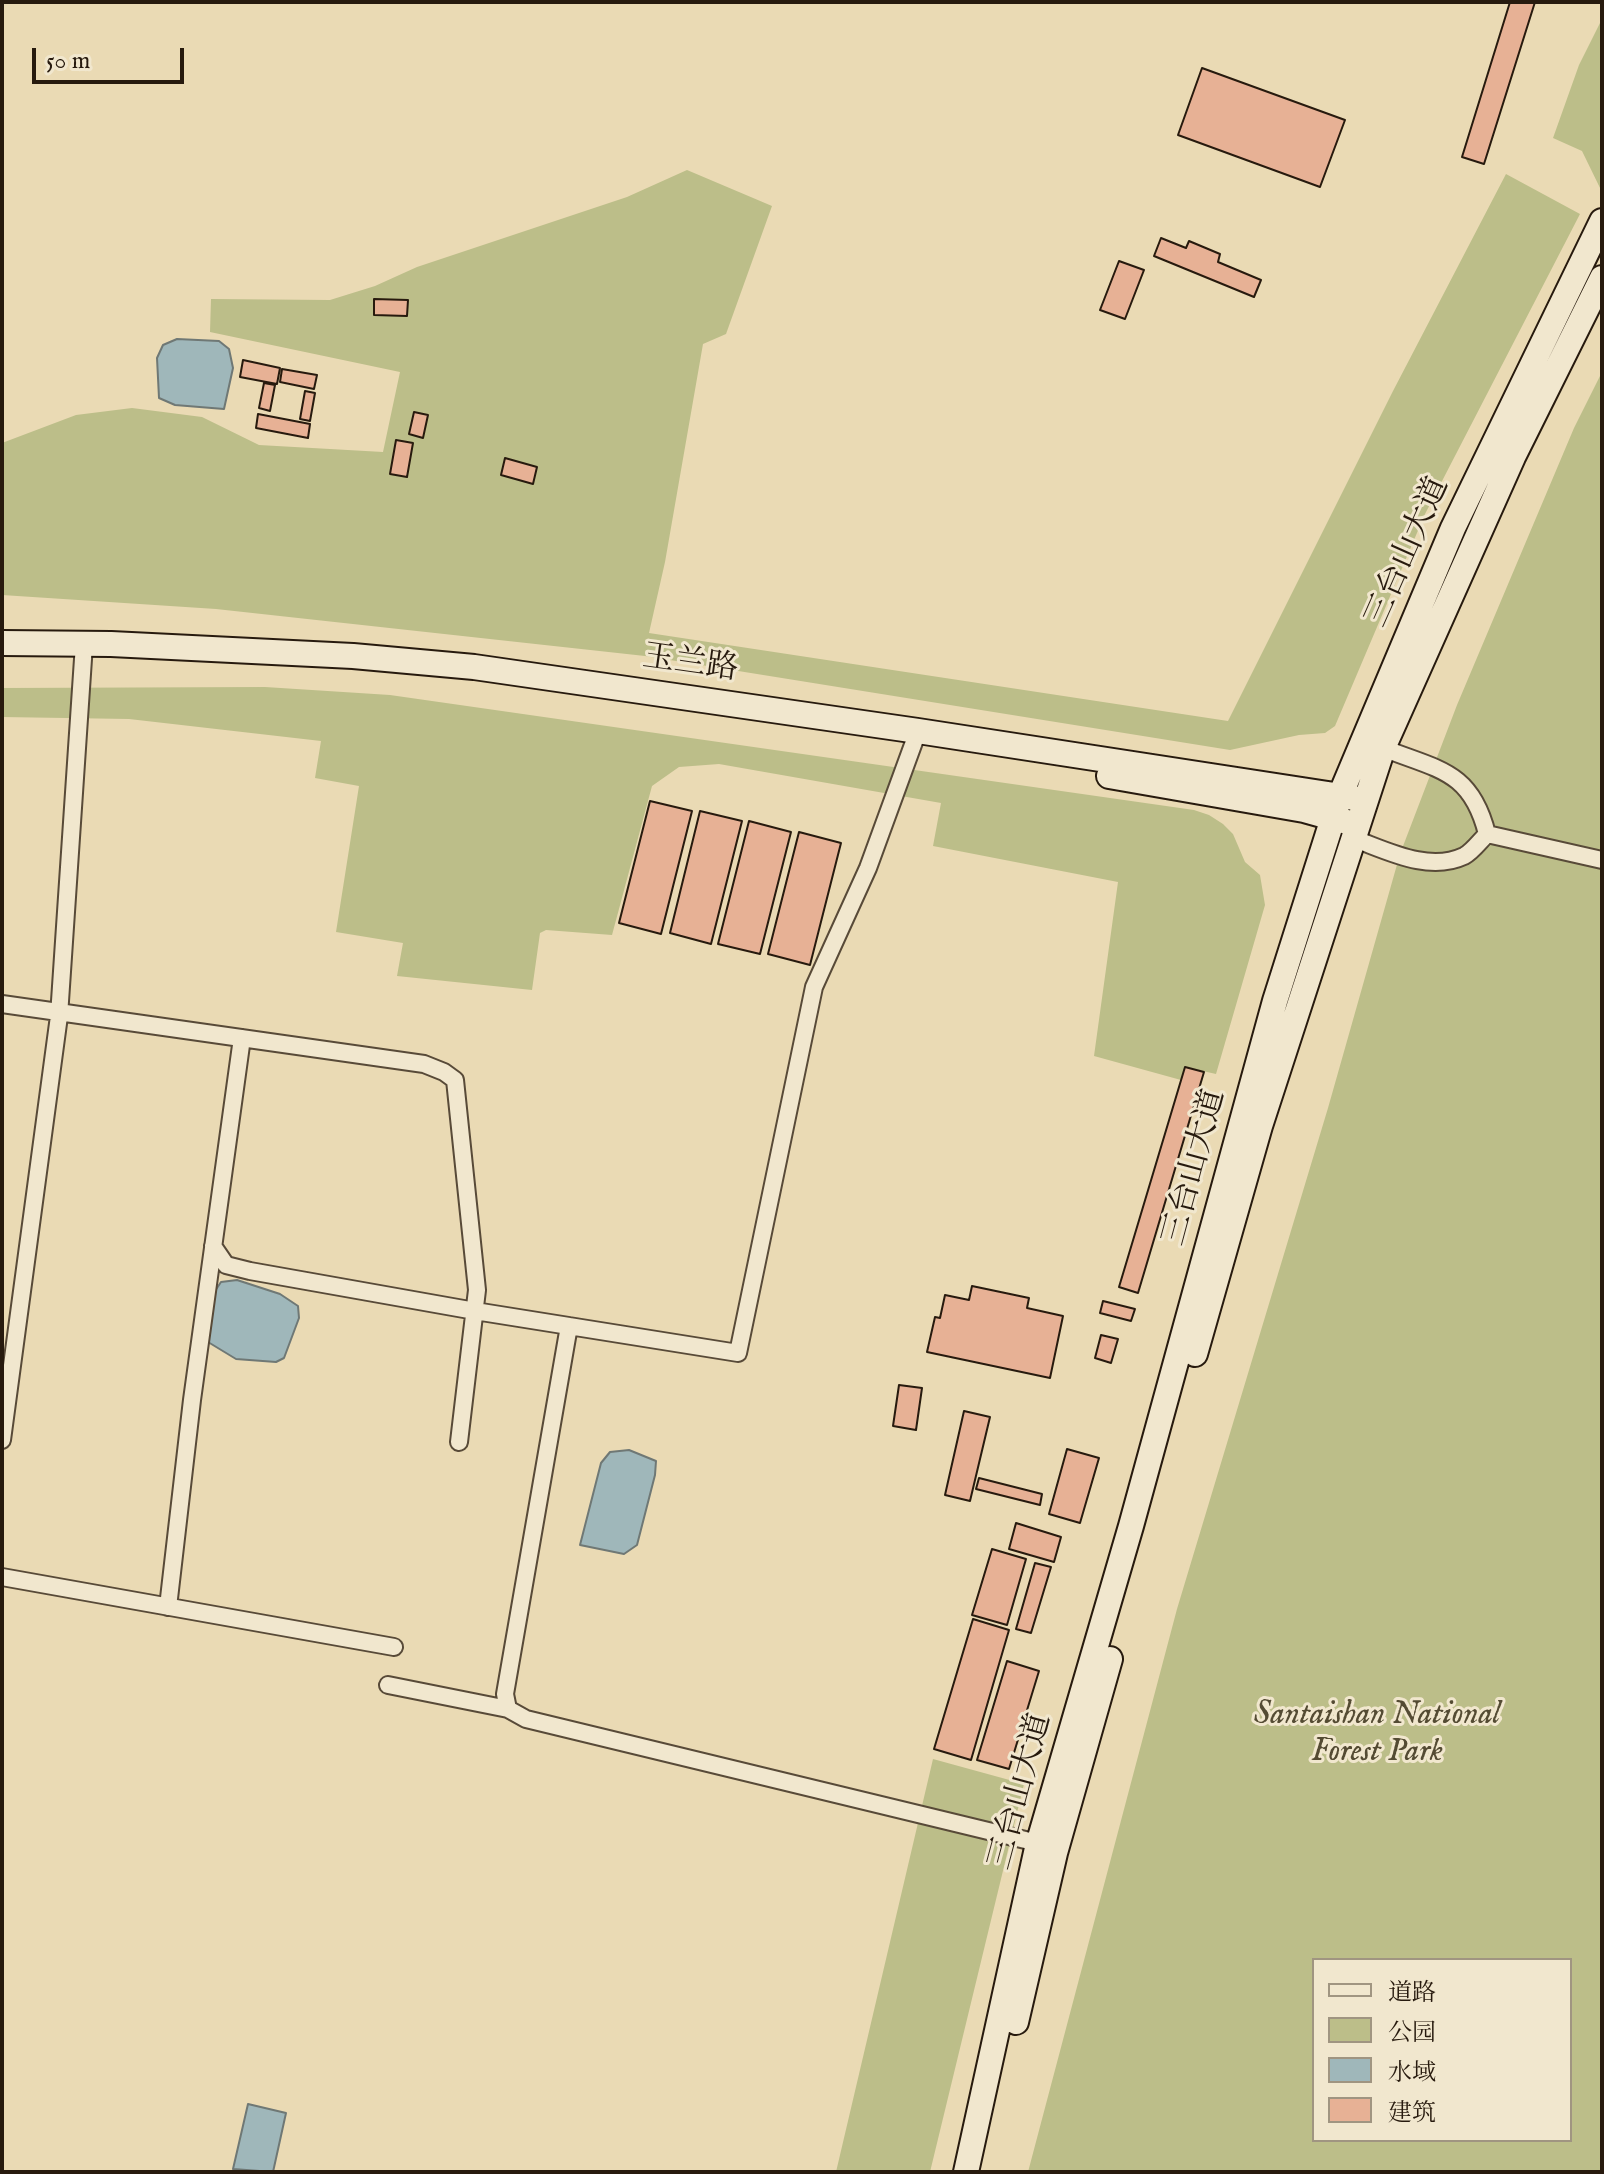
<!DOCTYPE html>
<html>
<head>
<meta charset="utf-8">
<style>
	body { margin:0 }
	#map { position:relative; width:1604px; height:2174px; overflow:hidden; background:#eadab4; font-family:"IM FELL English","Noto Serif SC",serif }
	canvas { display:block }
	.frame { position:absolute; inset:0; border:4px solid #271a0e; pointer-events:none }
	.legend { position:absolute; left:1312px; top:1958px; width:260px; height:184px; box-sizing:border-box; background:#f1e7ce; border:2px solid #a09581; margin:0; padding:10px 14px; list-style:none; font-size:24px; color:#271a0e }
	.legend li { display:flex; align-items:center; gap:16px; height:40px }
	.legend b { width:40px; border:2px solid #a09581 }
	.scale { position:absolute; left:32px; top:48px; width:152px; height:36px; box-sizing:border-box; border:4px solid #271a0e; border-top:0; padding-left:10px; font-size:24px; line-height:28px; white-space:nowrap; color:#271a0e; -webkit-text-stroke:6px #f1e7ce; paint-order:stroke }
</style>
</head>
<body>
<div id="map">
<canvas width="1604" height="2174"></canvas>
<div class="frame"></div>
<ul class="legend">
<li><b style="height:10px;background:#f1e7ce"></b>道路</li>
<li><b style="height:22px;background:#bcbe89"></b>公园</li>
<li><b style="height:22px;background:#9fb7ba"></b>水域</li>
<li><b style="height:22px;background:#e7b195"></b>建筑</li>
</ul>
<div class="scale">50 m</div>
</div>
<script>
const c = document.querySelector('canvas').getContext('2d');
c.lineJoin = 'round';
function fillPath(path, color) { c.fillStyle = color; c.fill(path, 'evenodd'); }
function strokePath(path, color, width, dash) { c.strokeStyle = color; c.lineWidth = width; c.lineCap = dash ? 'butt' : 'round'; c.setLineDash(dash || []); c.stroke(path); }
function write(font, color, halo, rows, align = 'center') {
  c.font = font + ' "IM FELL English","Noto Serif SC",serif'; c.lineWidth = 6; c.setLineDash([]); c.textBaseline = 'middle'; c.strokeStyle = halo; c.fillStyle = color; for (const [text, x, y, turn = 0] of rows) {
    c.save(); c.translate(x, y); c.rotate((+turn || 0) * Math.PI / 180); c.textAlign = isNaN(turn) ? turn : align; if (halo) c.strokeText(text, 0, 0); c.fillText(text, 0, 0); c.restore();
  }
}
fillPath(new Path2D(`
	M 1602,19 L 1602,189 L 1601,190 L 1582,151 L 1553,138 L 1579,65 Z
	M 687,170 L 772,206 L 726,334 L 703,344 L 665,562 L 649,633 L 1228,721 L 1393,391 L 1506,174 L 1580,214 L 1425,514 L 1335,726 L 1325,733 L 1299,735 L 1230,750 L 645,656 L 216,609 L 2,595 L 2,443 L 76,415 L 132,408 L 202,417 L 259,445 L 383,452 L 400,372 L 210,332 L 211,299 L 330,300 L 375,286 L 417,267 L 627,197 Z
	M 1602,372 L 1602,2172 L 1028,2172 L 1177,1609 L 1328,1108 L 1400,854 L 1457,705 L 1574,428 ZM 1314,1960 L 1570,1960 L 1570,2140 L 1314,2140 Z
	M 265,687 L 390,695 L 1194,810 L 1209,815 L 1223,824 L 1233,834 L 1245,862 L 1260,875 L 1265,905 L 1216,1074 L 1185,1067 L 1181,1080 L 1094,1056 L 1118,882 L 933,846 L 941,803 L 719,764 L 679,767 L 652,786 L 612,935 L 546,930 L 540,933 L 532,990 L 397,976 L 403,943 L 336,932 L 359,786 L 315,778 L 321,741 L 129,719 L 2,717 L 2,688 Z
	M 933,1759 L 1024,1784 L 930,2172 L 836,2172 Z`), '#bcbe89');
const water = new Path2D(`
	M 177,339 L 219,341 L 229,349 L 233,368 L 224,409 L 175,405 L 159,398 L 157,358 L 163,345 Z
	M 237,1280 L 280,1294 L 298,1306 L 299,1318 L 284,1358 L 276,1362 L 236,1359 L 208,1342 L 215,1291 L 221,1282 Z
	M 629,1450 L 656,1461 L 655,1475 L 637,1545 L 624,1554 L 580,1545 L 601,1463 L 610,1452 Z
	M 248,2104 L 286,2113 L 273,2172 L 233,2169 Z`);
fillPath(water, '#9fb7ba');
strokePath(water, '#6f7875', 2);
const building = new Path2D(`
	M 1510,2 L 1535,2 L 1484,164 L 1462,157 Z
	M 1202,68 L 1345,120 L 1320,187 L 1178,135 Z
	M 1161,238 L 1186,248 L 1189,241 L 1220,254 L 1218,262 L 1261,280 L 1254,297 L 1154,256 Z
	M 1119,261 L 1144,270 L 1125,319 L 1100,310 Z
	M 374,299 L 408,300 L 407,316 L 374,315 Z
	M 243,360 L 280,368 L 277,384 L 240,377 Z
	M 282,369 L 317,375 L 314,389 L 280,382 Z
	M 264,383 L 275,385 L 270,411 L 259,408 Z
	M 305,391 L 315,393 L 310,421 L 300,419 Z
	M 414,412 L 428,415 L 423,438 L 409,434 Z
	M 258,414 L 310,424 L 308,438 L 256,428 Z
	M 396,440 L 413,443 L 407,477 L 390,474 Z
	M 505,458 L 537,467 L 533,484 L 501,475 Z
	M 650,801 L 692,811 L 661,934 L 619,923 Z
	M 700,811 L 742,821 L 711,944 L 670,933 Z
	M 749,821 L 791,832 L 760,954 L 718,944 Z
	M 799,832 L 841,843 L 810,965 L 768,954 Z
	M 1185,1067 L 1204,1072 L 1138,1293 L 1119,1287 Z
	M 972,1286 L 1029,1298 L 1027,1308 L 1063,1316 L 1050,1378 L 927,1352 L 935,1317 L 940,1318 L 945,1295 L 969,1300 Z
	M 1103,1301 L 1135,1309 L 1131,1321 L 1100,1313 Z
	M 1101,1335 L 1118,1339 L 1111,1363 L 1095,1358 Z
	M 899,1385 L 922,1388 L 916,1430 L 893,1426 Z
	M 964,1411 L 990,1417 L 970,1501 L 945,1495 Z
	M 1067,1449 L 1099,1458 L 1080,1523 L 1049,1514 Z
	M 979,1478 L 1042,1494 L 1040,1505 L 976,1489 Z
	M 1016,1523 L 1061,1537 L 1054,1562 L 1009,1549 Z
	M 992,1549 L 1026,1559 L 1007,1625 L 972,1615 Z
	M 1035,1563 L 1051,1567 L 1031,1633 L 1016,1629 Z
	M 973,1619 L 1009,1630 L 971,1760 L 934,1749 Z
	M 1007,1661 L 1039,1671 L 1009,1769 L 977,1760 Z`);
fillPath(building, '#e7b195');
strokePath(building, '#271a0e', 2);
const street = new Path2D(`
	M 1487,834 L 1602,860
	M 1352,838 C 1386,850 1428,873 1464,856 C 1472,852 1480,841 1487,834 C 1471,770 1438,770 1383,748
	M 2,1004 L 424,1064 L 444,1072 L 455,1080 L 477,1290 L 459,1442
	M 213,1246 L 226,1265 L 250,1271 L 475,1311 L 738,1353 L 814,987 L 868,868 L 918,731
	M 2,1440 L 59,1016 L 84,644
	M 2,1577 L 394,1647
	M 168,1607 L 192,1400 L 242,1038
	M 388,1685 L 508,1709 L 526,1719 L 1046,1845
	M 508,1709 L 505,1694 L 569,1326`);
const secondary = new Path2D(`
	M 2,643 L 111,644 L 353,656 L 474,667 L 918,731 L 1354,798
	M 1109,776 L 1304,810 L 1347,822
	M 1195,1354 L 1260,1126 L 1383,748 L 1513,457 L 1602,278
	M 1016,2022 L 1055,1853 L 1110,1659
	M 966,2172 L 1037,1848 L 1131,1526 L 1275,1001 L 1340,796 L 1453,528 L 1602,221`);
strokePath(street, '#584a38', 20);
strokePath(secondary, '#271a0e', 28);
strokePath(street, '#f1e7ce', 16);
strokePath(secondary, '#f1e7ce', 24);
write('32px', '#271a0e', '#f1e7ce', [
	["三台山大道",1409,553,-66],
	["玉兰路",690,665,8],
	["三台山大道",1196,1168,-75],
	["三台山大道",1022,1792,-75]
]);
write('italic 32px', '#544b33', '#f1e7ce', [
	["Santaishan National",1377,1716],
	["Forest Park",1377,1753]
]);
</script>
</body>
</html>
